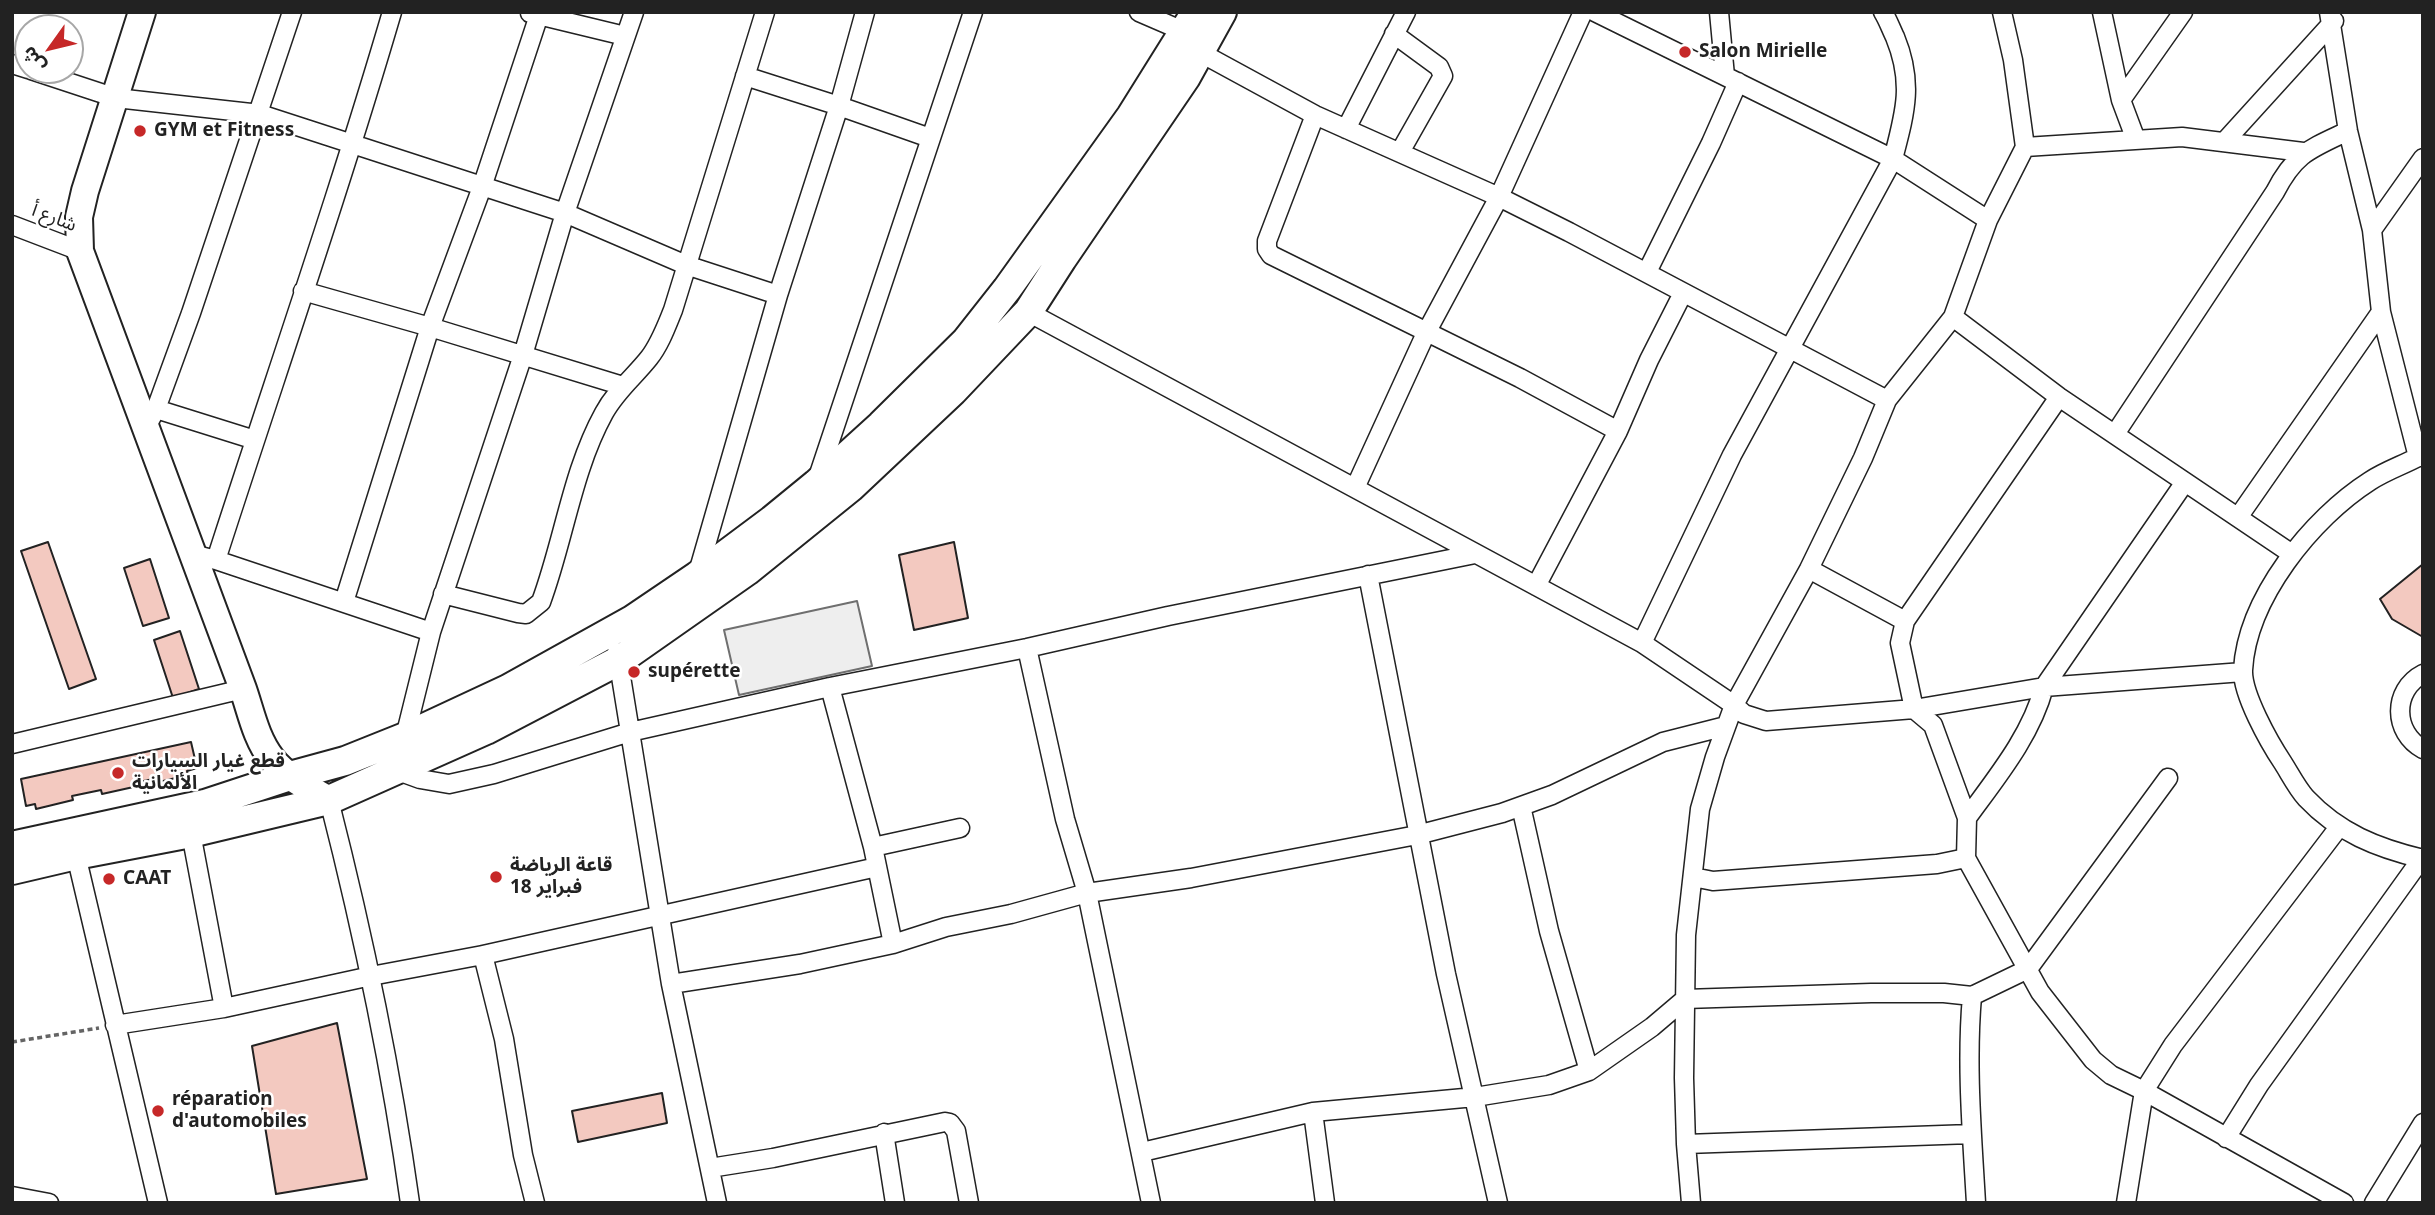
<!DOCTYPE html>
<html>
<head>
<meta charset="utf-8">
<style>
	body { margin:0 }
	#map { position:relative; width:2435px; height:1215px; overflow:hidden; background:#fff; font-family:"Noto Sans","Noto Sans Arabic",sans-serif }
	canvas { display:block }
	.frame { position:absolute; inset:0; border:14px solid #222; pointer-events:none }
	.north { position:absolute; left:14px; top:14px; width:70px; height:70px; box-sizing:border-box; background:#fff; border:2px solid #a7a7a7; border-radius:50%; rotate:236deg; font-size:19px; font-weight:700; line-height:28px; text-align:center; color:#222 }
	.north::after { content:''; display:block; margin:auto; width:24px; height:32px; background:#c62828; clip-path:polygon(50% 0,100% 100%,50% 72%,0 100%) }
</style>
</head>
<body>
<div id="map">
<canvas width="2435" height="1215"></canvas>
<div class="frame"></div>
<div class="north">ش</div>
</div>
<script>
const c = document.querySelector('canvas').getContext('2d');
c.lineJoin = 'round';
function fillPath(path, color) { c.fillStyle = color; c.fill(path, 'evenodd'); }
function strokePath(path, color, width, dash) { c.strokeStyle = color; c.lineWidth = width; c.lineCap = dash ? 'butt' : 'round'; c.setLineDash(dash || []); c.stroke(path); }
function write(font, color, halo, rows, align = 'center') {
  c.font = font + ' "Noto Sans","Noto Sans Arabic",sans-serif'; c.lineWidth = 5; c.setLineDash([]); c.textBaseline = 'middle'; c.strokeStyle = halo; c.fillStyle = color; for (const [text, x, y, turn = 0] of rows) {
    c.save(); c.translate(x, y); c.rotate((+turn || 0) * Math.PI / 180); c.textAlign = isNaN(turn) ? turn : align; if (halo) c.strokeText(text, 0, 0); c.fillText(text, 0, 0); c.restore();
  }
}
const green = new Path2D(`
	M 857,601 L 872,666 L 739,695 L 724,630 Z`);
fillPath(green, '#eee');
strokePath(green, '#6f6f6f', 2);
const building = new Path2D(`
	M 48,542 L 96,679 L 69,689 L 21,551 Z
	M 954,542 L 968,618 L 914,630 L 899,555 Z
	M 150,559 L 169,618 L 143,626 L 124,568 Z
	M 2423,564 L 2423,637 L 2392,619 L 2380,599 Z
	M 180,631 L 199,689 L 173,698 L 154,640 Z
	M 191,742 L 197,768 L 187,771 L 188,775 L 159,782 L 158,778 L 139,782 L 138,786 L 102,794 L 101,790 L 72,796 L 73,800 L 36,809 L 35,804 L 26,806 L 21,779 Z
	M 337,1023 L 367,1179 L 276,1194 L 252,1046 Z
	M 662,1093 L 667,1123 L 578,1142 L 572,1111 Z`);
fillPath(building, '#f3c9c0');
strokePath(building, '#222', 2);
const street = new Path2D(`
	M 1139,12 L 1190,34
	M 1595,12 L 1893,159 L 1988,220
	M 1719,12 L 1725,76
	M 2102,12 L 2121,100
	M 2329,12 L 2348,131 L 2372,230 L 2381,312 L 2418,457
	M 530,13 L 625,36
	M 1394,34 L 1439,67 L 1443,76 L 1400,152
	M 1201,53 L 1315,115 L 1499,197 L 1569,232 L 1887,400
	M 12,64 L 28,69
	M 31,70 L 116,98 L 260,114 L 565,213 L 686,265 L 778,295
	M 745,76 L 839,106 L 930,138
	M 1315,115 L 1267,241 L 1267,249 L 1271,255 L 1520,378 L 1618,431
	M 1346,129 L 1406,12
	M 2136,140 L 2121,100 L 2183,12
	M 2225,141 L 2334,21
	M 2025,147 L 2182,137 L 2303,152
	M 12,225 L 80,251
	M 2372,230 L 2423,158
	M 1647,272 L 1711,143 L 1738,82
	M 303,291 L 430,327 L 623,386
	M 1028,312 L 1642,643 L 1734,705 L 1744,714 L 1766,721 L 1914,709 L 2044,687 L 2243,672
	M 1953,317 L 2059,397 L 2292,554
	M 2059,397 L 1905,621 L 1900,643 L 1914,709 L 1933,725 L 1967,818 L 1966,858 L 2040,992 L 2093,1060 L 2111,1075 L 2144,1091 L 2344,1203
	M 156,409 L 191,313 L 292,12
	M 150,420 L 156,409 L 255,440
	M 2115,434 L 2275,192 C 2295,153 2310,149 2348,131
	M 2423,457 L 2418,457 C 2403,465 2385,471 2370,481 C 2312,518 2247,598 2243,670 C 2242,694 2269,742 2283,763 C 2290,774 2297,788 2306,798 C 2339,833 2377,848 2423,859
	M 817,480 L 973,12
	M 1355,488 L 1426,333 L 1499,197 L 1583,12
	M 2239,516 L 2381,312
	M 192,554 L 216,560 C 275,377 338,196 392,12
	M 216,560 L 431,632
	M 1809,569 L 1905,621
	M 1368,575 L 1446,974 L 1498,1203
	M 697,576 L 778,295 L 839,106 L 865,12
	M 1536,586 L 1618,431 L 1649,360 L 1683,293
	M 443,594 L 518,613 L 526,614 L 541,602 C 564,540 572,471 604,413 C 616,391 634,377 649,358 C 660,344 666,327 673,310 L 765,12
	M 344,602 L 430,327 L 482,187 L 540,12
	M 1642,643 L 1732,455 L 1893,159 C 1905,113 1914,83 1895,37 C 1891,29 1888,20 1883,12
	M 1027,648 L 1065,819 L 1087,893 L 1151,1203
	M 617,652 L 671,984 L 717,1203
	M 2423,674 C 2392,690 2393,733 2423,749
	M 830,687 L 873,847 L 893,944
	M 405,737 L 431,632 L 523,355 L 565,213 L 634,12
	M 12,744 L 243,689
	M 398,771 L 420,779 L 449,784 L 494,774 L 630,732 L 830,687 L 1027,648 L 1168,616 L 1475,554
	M 329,800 C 363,933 391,1067 410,1203
	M 1521,806 L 1549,931 L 1589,1071
	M 1967,818 C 1996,778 2031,736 2044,687 L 2185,482
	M 191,833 L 224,1008
	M 873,847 L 960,828
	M 76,855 L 158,1203
	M 1693,877 L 1713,881 L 1937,864 L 1966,858
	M 483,955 L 504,1039 L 523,1155 L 535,1203
	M 671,984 L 800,964 L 893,944 L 946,927 L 1011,914 L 1087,893 L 1191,878 L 1417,835 L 1502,813 L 1552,795 L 1663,742 L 1726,726
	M 1972,996 C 1966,1064 1972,1134 1976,1203
	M 115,1025 L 224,1008 L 371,976 L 483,955 L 877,867
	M 1313,1112 L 1325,1203
	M 884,1133 L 895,1203
	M 2226,1138 L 2259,1085 L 2422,858
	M 1686,1144 L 1971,1134
	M 1142,1152 L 1313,1112 L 1475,1097 L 1549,1085 L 1589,1071 L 1652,1027 L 1685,999 L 1871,993 L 1944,993 L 1972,996 L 2028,969 L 2168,778
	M 710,1168 L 773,1158 L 945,1122 L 950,1123 L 956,1131 L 969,1203
	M 12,1196 L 49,1203
	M 1691,1203 L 1686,1144 L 1684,1078 L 1686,935 L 1700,809 L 1715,757 L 1734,705 L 1809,569 L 1863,458 L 1887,400 L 1953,317 L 1988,220 L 2025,147 L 2013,60 L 2002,12
	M 2126,1203 L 2144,1091 L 2173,1045 L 2339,827
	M 2374,1203 L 2423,1123`);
const secondary = new Path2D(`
	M 142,12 L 85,191 L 79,217 L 80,251 L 243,689 C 251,712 256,739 272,759 C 286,777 309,788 329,800`);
const primary = new Path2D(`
	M 12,846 L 205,804 L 290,776 L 345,761 L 405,737 L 508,689 L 632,620 L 697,576 L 772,520 L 816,484 L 881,425 L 966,341 L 1007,289 L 1131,116 L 1196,12
	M 12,870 L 76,855 L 191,833 L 329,800 L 486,730 L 620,660 L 747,571 L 851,487 L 953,391 L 1028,312 L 1062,259 L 1186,77 L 1222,12`);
strokePath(street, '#222', 21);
strokePath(secondary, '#222', 30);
strokePath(primary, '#222', 32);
strokePath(new Path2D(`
	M 12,1042 L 99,1028`), '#646464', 3.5, [5, 3.5]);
strokePath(street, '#fff', 18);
strokePath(secondary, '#fff', 26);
strokePath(primary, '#fff', 28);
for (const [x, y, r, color] of [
	[1685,52,7,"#c62828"],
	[140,131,7,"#c62828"],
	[634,672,7,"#c62828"],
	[118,773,7,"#c62828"],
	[496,877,7,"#c62828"],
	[109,879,7,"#c62828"],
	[158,1111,7,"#c62828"]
]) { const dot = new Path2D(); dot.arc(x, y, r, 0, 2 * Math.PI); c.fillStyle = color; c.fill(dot); strokePath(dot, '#fff', 2.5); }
write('bold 19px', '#222', '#fff', [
	["Salon Mirielle",1699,52],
	["GYM et Fitness",154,131],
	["supérette",648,672],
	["قطع غيار السيارات",132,762],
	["الألمانية",132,784],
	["قاعة الرياضة",510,866],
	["18 فبراير",510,888],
	["CAAT",123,879],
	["réparation",172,1100],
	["d'automobiles",172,1122]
], 'left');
write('19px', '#222', '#fff', [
	["شارع أ",54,218,21]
]);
</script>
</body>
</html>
